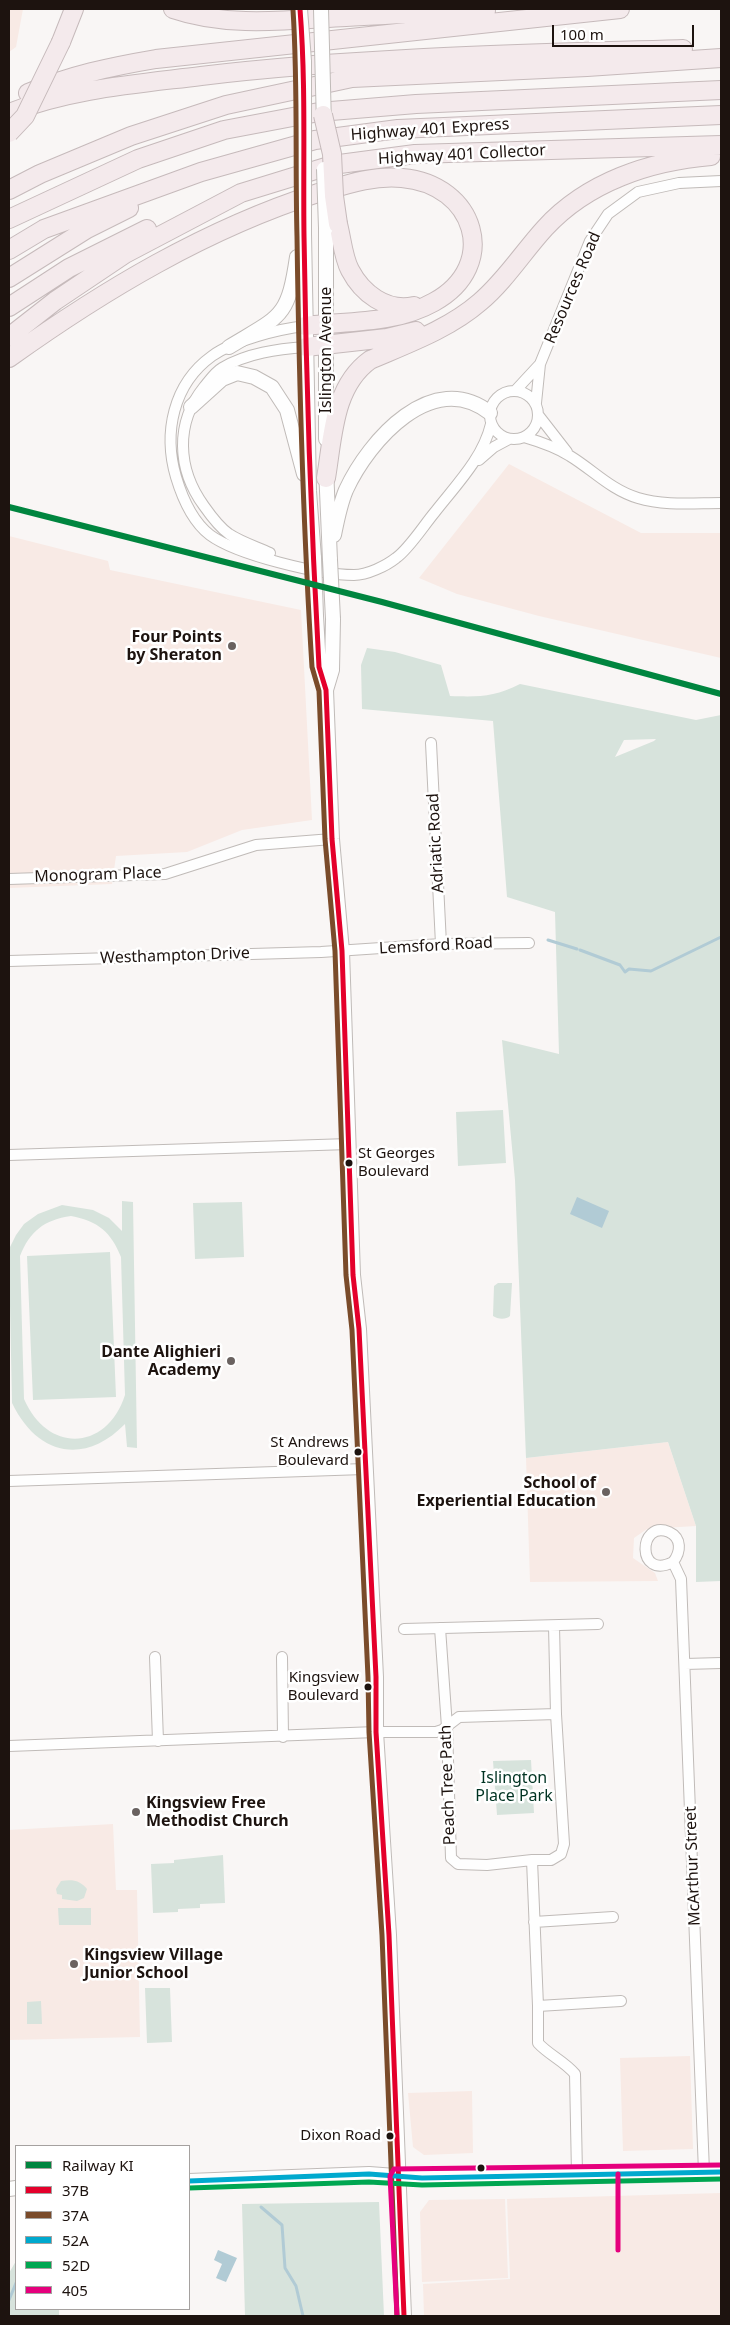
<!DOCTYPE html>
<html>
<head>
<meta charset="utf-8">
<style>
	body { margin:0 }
	#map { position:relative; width:730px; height:2325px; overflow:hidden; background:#f9f6f5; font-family:"Noto Sans",sans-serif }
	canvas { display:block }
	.frame { position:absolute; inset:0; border:10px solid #1d130f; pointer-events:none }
	.legend { position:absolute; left:15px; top:2145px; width:175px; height:165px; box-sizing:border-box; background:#fff; border:1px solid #a5a19f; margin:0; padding:6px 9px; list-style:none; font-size:15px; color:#1d130f }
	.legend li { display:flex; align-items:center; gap:10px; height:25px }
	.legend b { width:25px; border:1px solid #a5a19f }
	.scale { position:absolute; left:552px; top:25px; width:142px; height:22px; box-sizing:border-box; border:2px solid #1d130f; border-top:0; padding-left:6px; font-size:15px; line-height:18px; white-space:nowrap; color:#1d130f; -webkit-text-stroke:4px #fff; paint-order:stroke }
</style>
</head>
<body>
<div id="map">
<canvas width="730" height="2325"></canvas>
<div class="frame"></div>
<ul class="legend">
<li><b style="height:6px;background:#00853f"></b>Railway KI</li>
<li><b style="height:6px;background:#e4002b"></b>37B</li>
<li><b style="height:6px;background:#7a4b2a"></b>37A</li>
<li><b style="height:6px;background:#00a9ce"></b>52A</li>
<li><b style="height:6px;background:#00a651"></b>52D</li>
<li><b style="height:6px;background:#e5007d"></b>405</li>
</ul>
<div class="scale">100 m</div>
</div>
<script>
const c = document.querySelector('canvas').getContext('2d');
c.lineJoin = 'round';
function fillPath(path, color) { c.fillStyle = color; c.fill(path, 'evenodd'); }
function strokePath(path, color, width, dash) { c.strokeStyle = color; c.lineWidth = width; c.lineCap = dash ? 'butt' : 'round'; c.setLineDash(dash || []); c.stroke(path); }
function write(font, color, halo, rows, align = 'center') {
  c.font = font + ' "Noto Sans",sans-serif'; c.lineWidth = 5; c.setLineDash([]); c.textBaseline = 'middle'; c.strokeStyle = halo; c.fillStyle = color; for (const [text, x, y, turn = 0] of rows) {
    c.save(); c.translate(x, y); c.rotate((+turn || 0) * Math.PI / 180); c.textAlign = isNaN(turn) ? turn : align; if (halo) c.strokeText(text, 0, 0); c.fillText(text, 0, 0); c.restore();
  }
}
fillPath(new Path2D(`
	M 9,9 L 23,9 L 16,47 L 9,52 Z
	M 509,464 L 641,533 L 721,533 L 721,658 L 539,616 L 457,594 L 419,578 Z
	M 9,536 L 108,561 L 110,570 L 301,610 L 312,820 L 242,830 L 187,852 L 116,856 L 112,884 L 9,888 Z
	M 668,1442 L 696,1526 L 647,1529 L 634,1538 L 633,1558 L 655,1573 L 658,1581 L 530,1582 L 526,1458 Z
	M 113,1824 L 116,1890 L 137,1890 L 140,2037 L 9,2040 L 9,1830 Z
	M 690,2056 L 693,2149 L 623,2151 L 620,2058 Z
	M 472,2091 L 473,2153 L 424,2155 L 413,2147 L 408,2093 Z
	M 721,2193 L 721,2316 L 424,2316 L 423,2284 L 510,2279 L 507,2199 Z
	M 505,2199 L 508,2278 L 422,2282 L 420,2212 L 429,2200 Z`), '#f8eae5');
fillPath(new Path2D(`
	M 367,648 L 395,652 L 441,665 L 450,696 C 479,697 494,697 520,684 L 696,720 L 721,715 L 721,1581 L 696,1582 L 696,1526 L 668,1442 L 526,1458 L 515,1180 L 502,1040 L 559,1054 L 555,912 L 507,897 L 493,721 L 362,709 L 361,665 ZM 656,739 L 654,741 L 615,757 L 624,740 Z
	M 503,1110 L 506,1163 L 458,1166 L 456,1112 Z
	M 122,1201 L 133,1202 L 137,1448 L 127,1447 L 125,1424 C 84,1466 37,1455 12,1403 L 9,1257 L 9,1249 L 16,1235 L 24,1224 L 38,1214 L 62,1205 L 93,1210 L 109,1218 L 122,1231 ZM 71,1216 C 98,1221 111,1232 121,1257 L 125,1395 C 107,1451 48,1454 24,1399 L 20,1256 C 30,1231 44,1220 71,1216 Z
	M 242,1202 L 244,1257 L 195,1259 L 193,1203 Z
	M 110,1252 L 116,1397 L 33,1400 L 27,1256 Z
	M 498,1283 L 512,1283 L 510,1316 C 506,1320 497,1319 493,1316 L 494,1286 Z
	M 531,1760 L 534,1813 L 497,1815 L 493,1761 Z
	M 223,1855 L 225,1903 L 200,1904 L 200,1908 L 178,1909 L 178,1912 L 153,1913 L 151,1864 L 174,1863 L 174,1860 Z
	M 61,1881 C 72,1879 80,1880 87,1889 L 84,1898 L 77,1901 L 62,1899 L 62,1895 L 57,1894 L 56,1889 Z
	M 58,1908 L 91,1908 L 91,1925 L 59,1925 Z
	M 145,1988 L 170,1988 L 172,2042 L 147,2043 Z
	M 41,2001 L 42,2024 L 27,2024 L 27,2002 Z
	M 379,2202 L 384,2316 L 245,2316 L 242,2204 Z
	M 16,2261 L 16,2309 L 59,2309 L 59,2316 L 9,2316 L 9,2273 Z`), '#d7e3dc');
fillPath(new Path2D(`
	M 577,1197 L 609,1211 L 602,1228 L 570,1214 Z
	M 218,2250 L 237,2258 L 226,2282 L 216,2278 L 222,2264 L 214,2260 Z`), '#b1cbd5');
strokePath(new Path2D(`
	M 548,940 L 577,949
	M 580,950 L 620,965 L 625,972 L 629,969 L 651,971 L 721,937
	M 261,2207 L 282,2225 L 285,2268 L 296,2286 L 303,2316
	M 9,2300 L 16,2283`), '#b1cbd5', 3);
const minor = new Path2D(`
	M 305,326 C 279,329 234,340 212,356 C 173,384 163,433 176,477 C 182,497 193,522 210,535 C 237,555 320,575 354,575 C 367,575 386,566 396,558 C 409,549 424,525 435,512 C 456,485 483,458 491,424
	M 515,391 L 540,364
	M490 415a24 24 0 1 1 48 0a24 24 0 1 1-48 0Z
	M 536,403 L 540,364 L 590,241 L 608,214 L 638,192 L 679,183 L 721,181
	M 539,416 L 567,452
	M 524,437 C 541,442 556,447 570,456 C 593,470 611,490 638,498 C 664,506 694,503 721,503
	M 479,460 L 494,447 L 509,439
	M 270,553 C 257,547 241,542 229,534 C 219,527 211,516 204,506 C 177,469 175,423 204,387 C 209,381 215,372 222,368 C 247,353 278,349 306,347
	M 431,743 L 441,944
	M 9,879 L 165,874 L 256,845 L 332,839
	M 9,961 L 321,952 L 441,944 L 529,943
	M 9,1155 L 349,1144
	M 9,1481 L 364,1469
	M 673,1562 C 681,1552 682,1538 669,1532 C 638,1519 636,1581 673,1562 L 681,1579 L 704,2172
	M 554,1626 L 556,1714 L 564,1844 L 561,1854 L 551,1860 L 532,1860 L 538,2006 L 538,2043 C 549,2055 564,2061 575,2074 L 577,2174
	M 440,1628 L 447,1727 L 451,1858 L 458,1864 L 487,1865 L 532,1860
	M 404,1629 L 598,1624
	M 155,1657 L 158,1741
	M 282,1657 L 283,1737
	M 685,1664 L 721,1663
	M 9,1746 L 376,1732 L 436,1732 L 442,1730 L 459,1717 L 556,1714
	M 534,1922 L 613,1917
	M 538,2006 L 621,2001`);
const secondary = new Path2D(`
	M 326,228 L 326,439
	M 304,234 L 309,491 L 314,558
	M 229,347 C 280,316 288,319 297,257
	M 191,407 L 222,379 L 237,373 L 254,377 L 272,387 L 287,410 L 304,474
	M 326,468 L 330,560
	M 334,535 C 337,520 340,504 346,490 C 369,440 433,368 490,413
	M 316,616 L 319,667 L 326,690 L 332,839 L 342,951 L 353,1275 L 359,1329 L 376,1677 L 376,1732 L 389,1935 L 404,2316
	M 326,690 L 332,670 L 333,619
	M 189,2181 L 369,2174 L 422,2178 L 721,2172
	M 9,2189 L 16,2188`);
const motorway = new Path2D(`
	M 173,9 C 228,28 289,20 346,17 C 393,14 440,13 486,11
	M 61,42 L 74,9
	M 28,93 C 72,75 109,67 156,59 L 620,9
	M 9,113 C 69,89 137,84 201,76 C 361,57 522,54 683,49
	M 9,190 L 40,174 L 131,136 L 226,105 L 352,78 L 587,67 L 721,58
	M 9,219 L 138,159 L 224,130 L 319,112 L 416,104 L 721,90
	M 338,224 C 342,239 343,257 350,270 C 362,293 386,312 414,306
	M 9,250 L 44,229 L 201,172 L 315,140 L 398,129 L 721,115
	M 9,278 L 87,229 L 129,208
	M 9,307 L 69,268 L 147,229
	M 9,337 L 55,301 L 125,254 L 241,193 L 332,165 L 415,154 L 721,145
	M 306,347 L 387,338 L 416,331
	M 9,358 C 104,290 206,229 318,193 C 345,185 373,175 402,178 C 475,184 501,265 434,302 C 395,324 348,321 305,326
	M 326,478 C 333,437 333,387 370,360 C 407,344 449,329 480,302 C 505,281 523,252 545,228 C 587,182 650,161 711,156`);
strokePath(minor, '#c0bbb8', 12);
strokePath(secondary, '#c0bbb8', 16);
strokePath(motorway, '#c6babb', 20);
strokePath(minor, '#fefefe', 10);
strokePath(secondary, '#fefefe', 14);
strokePath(motorway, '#f4eaec', 18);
const secondaryBridge = new Path2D(`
	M 300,9 L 304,61 L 304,234
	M 321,9 L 324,125
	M 324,169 L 326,228
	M 314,558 L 316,616
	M 330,560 L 333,619`);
const motorwayBridge = new Path2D(`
	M 323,115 L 332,154 L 334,196 L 338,224
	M 9,133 L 25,116 L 61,42`);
strokePath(secondaryBridge, '#c0bbb8', 16, []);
strokePath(motorwayBridge, '#c6babb', 20, []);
strokePath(secondaryBridge, '#fefefe', 14);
strokePath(motorwayBridge, '#f4eaec', 18);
strokePath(new Path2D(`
	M 300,9 C 306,85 303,160 304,236 C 306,380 311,523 319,667 L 326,690 L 332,839 L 342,951 L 353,1275 L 359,1329 L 376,1677 L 376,1732 L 389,1935 L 404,2316`), '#e4002b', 5);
strokePath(new Path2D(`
	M 293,10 C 298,85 295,161 297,236 C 299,380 303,524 312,667 L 319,691 L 325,839 L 335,951 L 346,1275 L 352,1330 L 368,1677 L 369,1732 L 382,1935 L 397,2316`), '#7a4b2a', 5);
strokePath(new Path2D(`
	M 189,2181 L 369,2174 L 422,2178 L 721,2172`), '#00a9ce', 5);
strokePath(new Path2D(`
	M 189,2188 L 369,2182 L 422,2185 L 721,2179`), '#00a651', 5);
strokePath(new Path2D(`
	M 618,2174 L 618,2250
	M 397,2316 L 390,2176 L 394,2169 L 721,2165`), '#e5007d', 5);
strokePath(new Path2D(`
	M 9,507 L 382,602 L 721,694`), '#00853f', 6);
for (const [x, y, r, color] of [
	[232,646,5,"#6a6260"],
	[349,1163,4.5,"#1d130f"],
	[231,1361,5,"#6a6260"],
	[358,1452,4.5,"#1d130f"],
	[606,1492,5,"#6a6260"],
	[368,1687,4.5,"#1d130f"],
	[136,1812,5,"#6a6260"],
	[74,1964,5,"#6a6260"],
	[390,2136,4.5,"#1d130f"],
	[481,2168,4.5,"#1d130f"]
]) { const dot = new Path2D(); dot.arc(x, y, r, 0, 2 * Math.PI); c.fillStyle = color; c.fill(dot); strokePath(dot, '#fff', 2); }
write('15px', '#1d130f', '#fff', [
	["St Georges",358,1154,"left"],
	["Boulevard",358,1172,"left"],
	["St Andrews",349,1443],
	["Boulevard",349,1461],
	["Kingsview",359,1678],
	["Boulevard",359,1696],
	["Dixon Road",381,2136]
], 'right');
write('16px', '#1d130f', '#fff', [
	["Highway 401 Express",430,130,-4],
	["Highway 401 Collector",462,155,-3],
	["Resources Road",573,288,-67],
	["Islington Avenue",326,350,-90],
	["Adriatic Road",436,843,-93],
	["Monogram Place",98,875,-2],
	["Lemsford Road",436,946,-3],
	["Westhampton Drive",175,956,-2],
	["Peach Tree Path",448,1785,-92],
	["McArthur Street",693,1866,-92]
]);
write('bold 16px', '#1d130f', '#fff', [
	["Four Points",222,637],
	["by Sheraton",222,655],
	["Dante Alighieri",221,1352],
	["Academy",221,1370],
	["School of",596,1483],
	["Experiential Education",596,1501],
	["Kingsview Free",146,1803,"left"],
	["Methodist Church",146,1821,"left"],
	["Kingsview Village",84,1955,"left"],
	["Junior School",84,1973,"left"]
], 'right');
write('16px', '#032', '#fff', [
	["Islington",514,1778],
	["Place Park",514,1796]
]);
</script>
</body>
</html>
